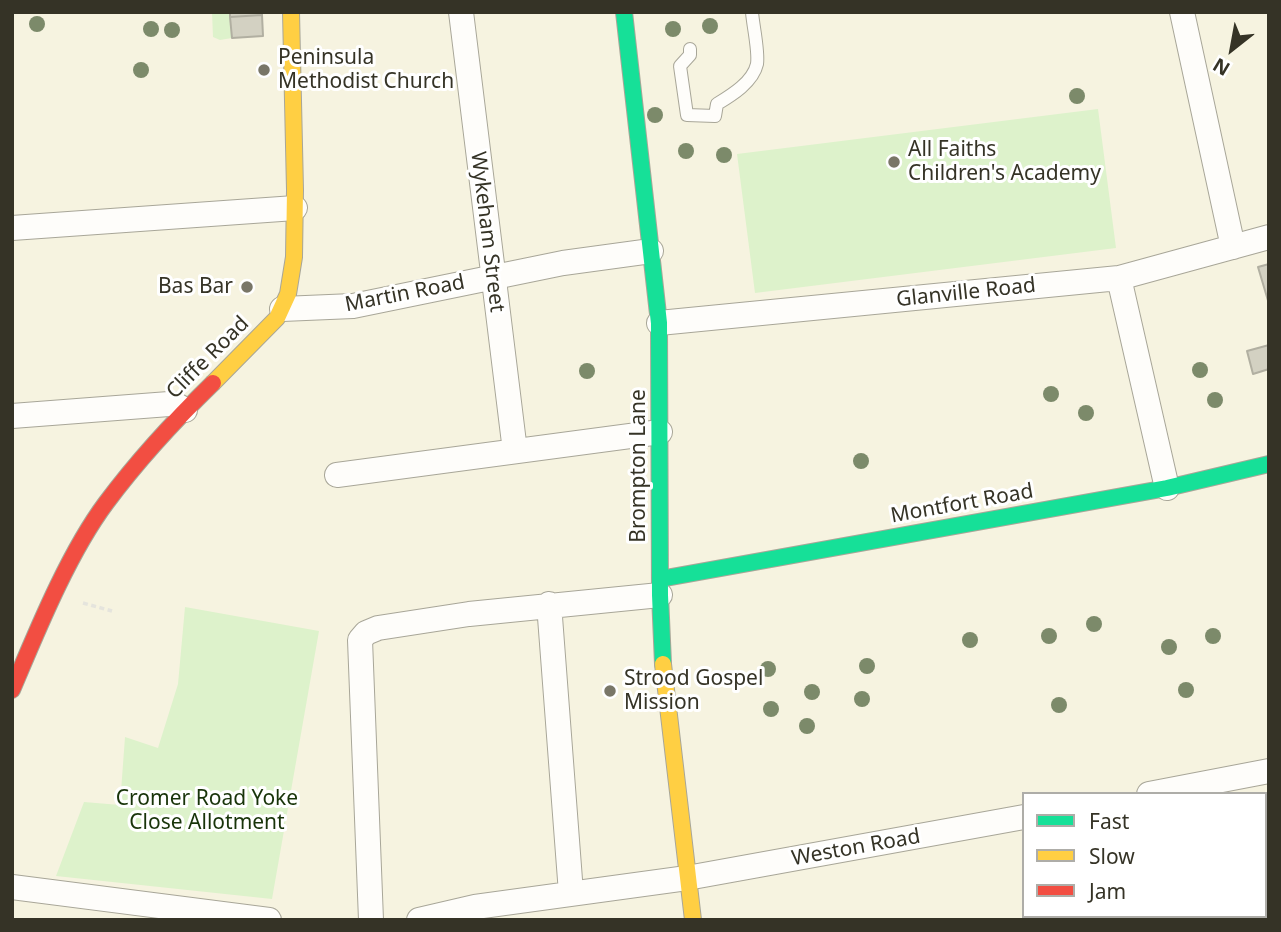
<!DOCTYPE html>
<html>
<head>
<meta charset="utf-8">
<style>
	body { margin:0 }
	#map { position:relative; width:1281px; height:932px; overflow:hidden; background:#f6f3e0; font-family:"Noto Sans",sans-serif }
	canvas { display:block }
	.frame { position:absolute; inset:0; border:14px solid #353326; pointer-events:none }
	.legend { position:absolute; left:1022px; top:792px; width:245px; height:126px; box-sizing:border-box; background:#fff; border:2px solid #aeada8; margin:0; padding:9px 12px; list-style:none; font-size:21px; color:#353326 }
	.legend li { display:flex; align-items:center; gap:14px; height:35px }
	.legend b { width:35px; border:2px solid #aeada8 }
	.north { position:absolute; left:1197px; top:14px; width:70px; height:70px; -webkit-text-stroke:5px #fff; paint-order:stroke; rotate:211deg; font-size:19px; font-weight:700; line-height:28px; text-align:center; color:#353326 }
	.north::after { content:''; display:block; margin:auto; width:24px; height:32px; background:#353326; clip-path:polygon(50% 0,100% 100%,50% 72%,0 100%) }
</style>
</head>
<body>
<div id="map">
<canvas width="1281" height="932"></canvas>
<div class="frame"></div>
<ul class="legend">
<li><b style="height:9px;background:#16e098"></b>Fast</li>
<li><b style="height:9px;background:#ffcf43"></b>Slow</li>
<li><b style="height:9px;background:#f24e42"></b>Jam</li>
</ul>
<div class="north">N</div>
</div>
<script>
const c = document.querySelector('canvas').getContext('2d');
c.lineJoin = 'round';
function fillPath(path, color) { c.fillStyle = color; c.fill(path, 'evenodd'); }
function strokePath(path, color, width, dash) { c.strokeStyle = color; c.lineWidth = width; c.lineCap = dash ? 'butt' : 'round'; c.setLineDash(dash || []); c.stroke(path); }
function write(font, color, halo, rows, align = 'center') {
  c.font = font + ' "Noto Sans",sans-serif'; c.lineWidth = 6; c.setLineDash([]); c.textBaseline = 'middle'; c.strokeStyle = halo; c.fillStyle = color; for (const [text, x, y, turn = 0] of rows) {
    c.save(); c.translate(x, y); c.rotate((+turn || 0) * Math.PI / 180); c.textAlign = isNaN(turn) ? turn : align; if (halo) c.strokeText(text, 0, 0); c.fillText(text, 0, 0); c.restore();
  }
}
fillPath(new Path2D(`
	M 212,12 L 230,12 L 232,38 L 220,40 L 213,37 Z
	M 1098,109 L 1116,248 L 755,293 L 737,154 Z
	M 185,607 L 319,631 L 272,899 L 56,876 L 84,802 L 120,805 L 125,737 L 158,748 L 178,684 Z`), '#ddf2cb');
const building = new Path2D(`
	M 230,12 L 262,12 L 262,15 L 230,17 Z
	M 262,15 L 263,36 L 232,38 L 230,17 Z
	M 1269,264 L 1269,304 L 1258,267 Z
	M 1269,345 L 1269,369 L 1253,374 L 1247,351 Z`);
fillPath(building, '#d3d1c2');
strokePath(building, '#b1afa1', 2);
const lane = new Path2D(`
	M 690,49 L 690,55 L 680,66 L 687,115 L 715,116 L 717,104 C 732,95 753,82 757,64 C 759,51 753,26 752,12`);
const street = new Path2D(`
	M 461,12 L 515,451
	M 1182,12 L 1233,247
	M 12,228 L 295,208
	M 1119,278 L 1167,488
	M 282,309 L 353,306 L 563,263 L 651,251
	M 659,323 L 1119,278 L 1269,237
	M 12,416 L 169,404 L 175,404 L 185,410
	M 337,475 L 660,432
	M 549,604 L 571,893
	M 1149,794 L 1269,771
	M 12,887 L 269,920
	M 371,920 L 360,640 L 366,633 L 378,628 L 469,614 L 660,595
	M 419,920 L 475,907 L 687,878 L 1024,817`);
const fast = new Path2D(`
	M 624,12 L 659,323 L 660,595 L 663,664
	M 660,579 L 1167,488 L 1269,464`);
const slow = new Path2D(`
	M 213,383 L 277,318 L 288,294 L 294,257 L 295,190 L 291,12
	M 663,664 L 693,920`);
const jam = new Path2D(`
	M 12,690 C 37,631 68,554 106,503 C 138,460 175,420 213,383`);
strokePath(lane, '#a8a698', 14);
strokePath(street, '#a8a698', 26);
strokePath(fast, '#a8a698', 18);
strokePath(slow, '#a8a698', 18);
strokePath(jam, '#a8a698', 18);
strokePath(new Path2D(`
	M 83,603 L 112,611`), '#e5e4dd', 3.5, [5, 3.5]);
strokePath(lane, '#fefdfa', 12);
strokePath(street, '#fefdfa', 24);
strokePath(fast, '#16e098', 16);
strokePath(slow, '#ffcf43', 16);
strokePath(jam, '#f24e42', 16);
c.fillStyle = '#7c8a6a';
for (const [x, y] of [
	[37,24],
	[710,26],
	[151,29],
	[673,29],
	[172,30],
	[141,70],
	[1077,96],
	[655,115],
	[686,151],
	[724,155],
	[1200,370],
	[587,371],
	[1051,394],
	[1215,400],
	[1086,413],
	[861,461],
	[1094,624],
	[1049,636],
	[1213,636],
	[970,640],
	[1169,647],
	[867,666],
	[768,669],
	[1186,690],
	[812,692],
	[862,699],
	[1059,705],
	[771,709],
	[807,726]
]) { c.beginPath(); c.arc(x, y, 8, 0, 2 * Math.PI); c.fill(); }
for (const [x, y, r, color] of [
	[264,70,7,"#797667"],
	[894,162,7,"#797667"],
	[247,287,7,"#797667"],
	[610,691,7,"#797667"]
]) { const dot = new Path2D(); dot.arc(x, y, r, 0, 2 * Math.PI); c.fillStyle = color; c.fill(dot); strokePath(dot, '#fff', 2.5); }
write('21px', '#353326', '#fff', [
	["Peninsula",278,58],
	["Methodist Church",278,82],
	["All Faiths",908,150],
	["Children's Academy",908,174],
	["Bas Bar",233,287,"right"],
	["Strood Gospel",624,679],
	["Mission",624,703]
], 'left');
write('21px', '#353326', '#fff', [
	["Wykeham Street",487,232,83],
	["Glanville Road",966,293,-6],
	["Martin Road",405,294,-11],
	["Cliffe Road",208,358,-45],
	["Brompton Lane",639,466,-90],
	["Montfort Road",962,504,-10],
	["Weston Road",856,848,-10]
]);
write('21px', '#183409', '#fff', [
	["Cromer Road Yoke",207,799],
	["Close Allotment",207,823]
]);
</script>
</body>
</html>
